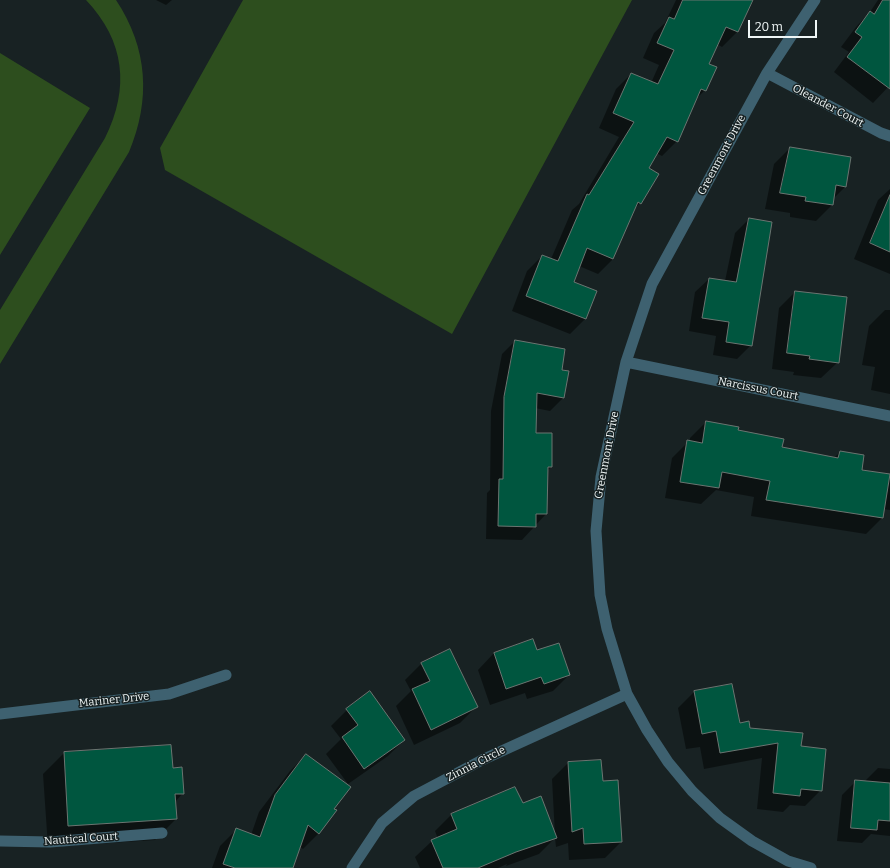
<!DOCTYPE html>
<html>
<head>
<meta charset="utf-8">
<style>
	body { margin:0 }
	#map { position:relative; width:890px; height:868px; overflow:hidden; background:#182223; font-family:Bitter,serif }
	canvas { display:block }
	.scale { position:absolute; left:748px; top:20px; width:69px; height:18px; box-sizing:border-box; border:2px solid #eff6f6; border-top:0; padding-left:5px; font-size:12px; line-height:14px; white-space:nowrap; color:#eff6f6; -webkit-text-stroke:3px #182223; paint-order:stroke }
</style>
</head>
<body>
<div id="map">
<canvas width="890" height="868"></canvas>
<div class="scale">20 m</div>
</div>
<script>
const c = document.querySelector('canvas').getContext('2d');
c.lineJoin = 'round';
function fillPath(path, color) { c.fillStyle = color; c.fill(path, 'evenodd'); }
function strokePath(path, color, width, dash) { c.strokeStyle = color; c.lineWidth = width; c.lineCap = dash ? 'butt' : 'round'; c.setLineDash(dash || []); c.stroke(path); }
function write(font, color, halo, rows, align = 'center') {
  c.font = font + ' Bitter,serif'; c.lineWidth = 3; c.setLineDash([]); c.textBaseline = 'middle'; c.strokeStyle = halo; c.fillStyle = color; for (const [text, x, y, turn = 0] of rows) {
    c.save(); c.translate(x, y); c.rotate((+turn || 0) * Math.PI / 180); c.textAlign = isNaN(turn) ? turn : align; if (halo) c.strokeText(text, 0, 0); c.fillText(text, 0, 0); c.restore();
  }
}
fillPath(new Path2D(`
	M 86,0 L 116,0 C 148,48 151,100 129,152 L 0,364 L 0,310 L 105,138 C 130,88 125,41 86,0 Z
	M 243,0 L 632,0 L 452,334 L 165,170 L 160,148 Z
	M 0,53 L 90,108 L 0,255 Z`), '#2d4e1e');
fillPath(new Path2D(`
	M 156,0 L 172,0 L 166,5 Z
	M 676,0 L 754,0 L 737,32 L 722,47 L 717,44 L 708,64 L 705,90 L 695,100 L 677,141 L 662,156 L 656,153 L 648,168 L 640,203 L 634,209 L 613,259 L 598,274 L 579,266 L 572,282 L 585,319 L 570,334 L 512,311 L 527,271 L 542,256 L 551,259 L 572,210 L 579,204 L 619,137 L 599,128 L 616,89 L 631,74 L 651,83 L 659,65 L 643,58 L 654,33 L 665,23 Z
	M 878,0 L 890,0 L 890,85 L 873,103 L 834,72 L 849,52 L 841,47 L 856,27 L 870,12 Z
	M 790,148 L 845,187 L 833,199 L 832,205 L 816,221 L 790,217 L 790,213 L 765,209 L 774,164 Z
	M 890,189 L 890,274 L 854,259 L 878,200 Z
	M 749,219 L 751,345 L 737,359 L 713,355 L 716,336 L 689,331 L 695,292 L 709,279 L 725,281 L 735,233 Z
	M 795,292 L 838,362 L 821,378 L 793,375 L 794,372 L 772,369 L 779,308 Z
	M 885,310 L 890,310 L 890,394 L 871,390 L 875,367 L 862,365 L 869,326 Z
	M 515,341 L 561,371 L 563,398 L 550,411 L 535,408 L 535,434 L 551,467 L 547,471 L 546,514 L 522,540 L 486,539 L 487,493 L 490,490 L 491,411 L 502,354 Z
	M 706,422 L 737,431 L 781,448 L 834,458 L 840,452 L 861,470 L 890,475 L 890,510 L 883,509 L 882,518 L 866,534 L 751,516 L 754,497 L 716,490 L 701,504 L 665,498 L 672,458 L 688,442 L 690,442 L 690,438 Z
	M 536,651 L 569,675 L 553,691 L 527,699 L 525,693 L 490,705 L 478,670 L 494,653 Z
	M 422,663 L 476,707 L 460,723 L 414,745 L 396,706 L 411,691 L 405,680 Z
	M 732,685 L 739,724 L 800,747 L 821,790 L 805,806 L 790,805 L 783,812 L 757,809 L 762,758 L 704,769 L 700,747 L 686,749 L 678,708 L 694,692 Z
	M 347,710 L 404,740 L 388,756 L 348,784 L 326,754 L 341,739 L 331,726 Z
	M 170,746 L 172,769 L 183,793 L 175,802 L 176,819 L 155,840 L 48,847 L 43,774 L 64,753 Z
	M 306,755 L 333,809 L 319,833 L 303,849 L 300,847 L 291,868 L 212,868 L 220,846 L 236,830 L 251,835 L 259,812 L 290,771 Z
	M 568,763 L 602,782 L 621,842 L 605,858 L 569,860 L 568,843 L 556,847 L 555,838 L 539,854 L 506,866 L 507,864 L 498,868 L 420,868 L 415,857 L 432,841 L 438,839 L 435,831 L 451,815 L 515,788 L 522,804 L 555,835 L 552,779 Z
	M 878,768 L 890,769 L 890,836 L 871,834 L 862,843 L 837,841 L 842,795 L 855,782 L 865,781 Z`), '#0007');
const building = new Path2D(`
	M 683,0 L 753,0 L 738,32 L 726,27 L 709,64 L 717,67 L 706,91 L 701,89 L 678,142 L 667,137 L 649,168 L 659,174 L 641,204 L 638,202 L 613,259 L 587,248 L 574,282 L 597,291 L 586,319 L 526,296 L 542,255 L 558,261 L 587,194 L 589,195 L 634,122 L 613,113 L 631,73 L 658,84 L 674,50 L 657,43 L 669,17 L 674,19 Z
	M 883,0 L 890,0 L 890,89 L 847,57 L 862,37 L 855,32 L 870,11 L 874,14 Z
	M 790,147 L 851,157 L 846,187 L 836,185 L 833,205 L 805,201 L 806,197 L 780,193 Z
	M 890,195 L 890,252 L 870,243 Z
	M 749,218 L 772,222 L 752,346 L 726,342 L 729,322 L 702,318 L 709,278 L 736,282 Z
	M 795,291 L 847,297 L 839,363 L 809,359 L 810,356 L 787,353 Z
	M 515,340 L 565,349 L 562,370 L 569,371 L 564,398 L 537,393 L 536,433 L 552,433 L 552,467 L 548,467 L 547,514 L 536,514 L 536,527 L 498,526 L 499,479 L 503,479 L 504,397 Z
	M 706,421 L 739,427 L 738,430 L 784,439 L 782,447 L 838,458 L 840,451 L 864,455 L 862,470 L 890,474 L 883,518 L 766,500 L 770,481 L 722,472 L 719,488 L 680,482 L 687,440 L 702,443 Z
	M 533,639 L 537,650 L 559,643 L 570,675 L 544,684 L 541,677 L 506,689 L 494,653 Z
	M 450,649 L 478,707 L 431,730 L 412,689 L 430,681 L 421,663 Z
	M 732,684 L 740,723 L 749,721 L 750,728 L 803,733 L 801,746 L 826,749 L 822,791 L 801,789 L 800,796 L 773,793 L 778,743 L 720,753 L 716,731 L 702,734 L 694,691 Z
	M 370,691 L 405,740 L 364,769 L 342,737 L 358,725 L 346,709 Z
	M 171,745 L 173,768 L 182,767 L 184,794 L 175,794 L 177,819 L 68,826 L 64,752 Z
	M 306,754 L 351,787 L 334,809 L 337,810 L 319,834 L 308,825 L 293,868 L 235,868 L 223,864 L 236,828 L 260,837 L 275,795 Z
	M 601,760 L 603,781 L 618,780 L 622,842 L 584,844 L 583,828 L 572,832 L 568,762 Z
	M 855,780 L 890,783 L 890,821 L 878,820 L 877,830 L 851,828 Z
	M 515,787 L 523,803 L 541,796 L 557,838 L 516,852 L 478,868 L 443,868 L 431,840 L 457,829 L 451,814 Z`);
fillPath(building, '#00563f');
strokePath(building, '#6b7571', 1);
strokePath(new Path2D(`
	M 767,73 L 881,133 L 890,136
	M 626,362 L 890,416
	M 0,714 L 169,694 L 226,675
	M 0,841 L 50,842 L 162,833
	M 352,868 L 382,823 L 414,796 L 482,760 L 627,694
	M 811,868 L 788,861 L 752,841 L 720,818 L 692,791 L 668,762 L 647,730 L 627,694 L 607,629 L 600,595 L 596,531 L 601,477 L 626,362 L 652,284 L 767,73 L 815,0`), '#3e6170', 11);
write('11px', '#eff6f6', '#182223', [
	["Oleander Court",828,106,28],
	["Greenmont Drive",722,155,-62],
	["Narcissus Court",758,389,11],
	["Greenmont Drive",607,455,-79],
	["Mariner Drive",114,700,-6],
	["Zinnia Circle",476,764,-27],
	["Nautical Court",81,839,-4]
]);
</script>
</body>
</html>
